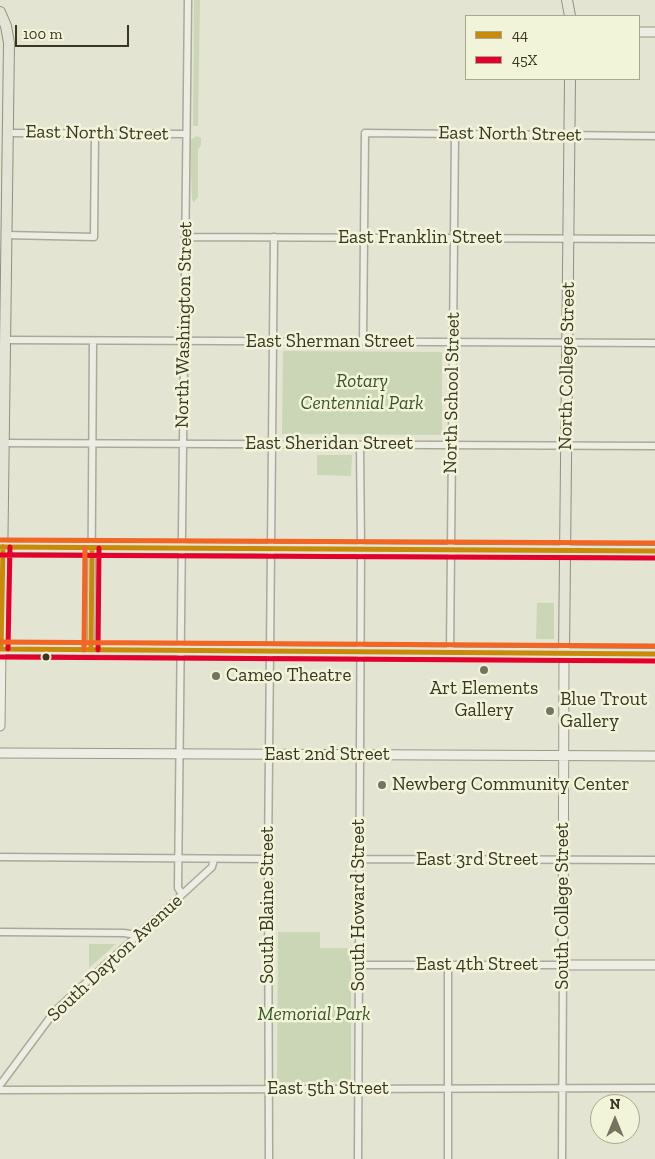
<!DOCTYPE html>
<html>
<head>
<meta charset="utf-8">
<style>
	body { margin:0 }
	#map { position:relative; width:655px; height:1159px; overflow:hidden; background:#e4e4d3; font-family:"Zilla Slab",serif }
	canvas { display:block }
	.legend { position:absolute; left:465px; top:15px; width:175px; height:65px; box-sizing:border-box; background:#f2f4da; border:1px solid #a8a890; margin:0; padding:6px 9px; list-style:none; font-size:15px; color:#3a3622 }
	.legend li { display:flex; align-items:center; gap:10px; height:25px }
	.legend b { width:25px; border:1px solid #a8a890 }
	.north { position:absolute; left:590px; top:1094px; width:50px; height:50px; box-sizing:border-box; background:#f2f4da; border:1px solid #a8a890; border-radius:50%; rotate:0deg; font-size:14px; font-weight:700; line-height:20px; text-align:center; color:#3a3622 }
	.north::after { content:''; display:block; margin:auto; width:18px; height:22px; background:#767360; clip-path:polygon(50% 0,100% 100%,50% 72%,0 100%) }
	.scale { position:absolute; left:15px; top:25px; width:114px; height:22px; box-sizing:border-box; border:2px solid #3a3622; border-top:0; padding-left:6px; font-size:15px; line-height:18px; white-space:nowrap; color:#3a3622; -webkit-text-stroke:4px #f2f4da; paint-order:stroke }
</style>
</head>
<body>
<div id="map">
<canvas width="655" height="1159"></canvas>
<ul class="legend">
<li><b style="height:6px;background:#c88a08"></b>44</li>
<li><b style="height:6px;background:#e4002b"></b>45X</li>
</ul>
<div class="north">N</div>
<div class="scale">100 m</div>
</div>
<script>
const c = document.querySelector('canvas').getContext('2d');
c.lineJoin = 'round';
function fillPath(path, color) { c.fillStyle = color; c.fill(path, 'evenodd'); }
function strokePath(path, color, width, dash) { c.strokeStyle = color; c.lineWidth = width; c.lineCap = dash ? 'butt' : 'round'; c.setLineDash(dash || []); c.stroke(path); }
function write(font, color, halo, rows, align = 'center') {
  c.font = font + ' "Zilla Slab",serif'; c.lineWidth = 5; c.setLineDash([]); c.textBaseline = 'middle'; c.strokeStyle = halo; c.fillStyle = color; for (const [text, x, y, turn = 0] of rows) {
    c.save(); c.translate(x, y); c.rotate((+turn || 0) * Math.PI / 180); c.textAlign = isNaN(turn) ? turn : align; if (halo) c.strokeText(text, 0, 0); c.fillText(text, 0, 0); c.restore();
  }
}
fillPath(new Path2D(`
	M 194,0 L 200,0 L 198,126 L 193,126 Z
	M 197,136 L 201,138 L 201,145 L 198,150 L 198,197 L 194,202 L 192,200 L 190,140 Z
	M 283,351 L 442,352 L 442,435 L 282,434 Z
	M 317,455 L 352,455 L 351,476 L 317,475 Z
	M 537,603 L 554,603 L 554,639 L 536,639 Z
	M 278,932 L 320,932 L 320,948 L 351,948 L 351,1082 L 277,1082 Z
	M 89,944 L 116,944 L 89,968 Z`), '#cbd6b6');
const street = new Path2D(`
	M 8,133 L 186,134
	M 6,235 L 94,237 L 95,133
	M 185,237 L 655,239
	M 5,340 L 655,343
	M 363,342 L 365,133 L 655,136
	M 1,443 L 655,446
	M 91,650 L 93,341
	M 450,652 L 455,134
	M 0,857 L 268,859
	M 360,859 L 655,860
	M 182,894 L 178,888 L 188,0
	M 0,932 L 124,933 L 137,935
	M 359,965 L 563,965 L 562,1159
	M 0,1085 L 55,1011 L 212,867 L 214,859
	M 0,1090 L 655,1088
	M 269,1159 L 268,859 L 274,237
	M 358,1159 L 361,549 L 360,445
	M 448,1159 L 448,965`);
const secondary = new Path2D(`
	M 639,32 L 655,32
	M 564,653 L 563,965 L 655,965
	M 0,726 L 1,649
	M 0,753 L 655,756`);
const primary = new Path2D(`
	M 567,0 L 570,16
	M 0,12 L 6,26 L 9,43 L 1,649
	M 0,547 L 655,551
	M 0,649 L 655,654
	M 564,653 L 570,79`);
strokePath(street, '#aaaa9b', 9);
strokePath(secondary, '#9a998b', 11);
strokePath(primary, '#908f82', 12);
strokePath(street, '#edede3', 6);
strokePath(secondary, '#edede3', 9);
strokePath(primary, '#e4e4d6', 10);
strokePath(new Path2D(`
	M 0,547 L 655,551
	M 0,649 L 655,654
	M 1,649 L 3,547
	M 91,650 L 92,548`), '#c88a08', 5);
strokePath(new Path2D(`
	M 0,555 L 655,558
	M 8,649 L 10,547
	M 98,650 L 99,548
	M 0,657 L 655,661`), '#e4002b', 5);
strokePath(new Path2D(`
	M 0,540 L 655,543
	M 0,642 L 655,646
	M 84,650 L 85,548`), '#f26522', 5);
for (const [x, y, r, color] of [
	[46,657,4.5,"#3a3622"],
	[484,670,5,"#767360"],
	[216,676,5,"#767360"],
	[550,711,5,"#767360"],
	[382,785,5,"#767360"]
]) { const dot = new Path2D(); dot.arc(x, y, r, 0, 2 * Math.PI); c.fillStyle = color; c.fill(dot); strokePath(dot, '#f2f4da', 2); }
write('19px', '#3a3622', '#f2f4da', [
	["East North Street",97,133,1],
	["East North Street",510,134,1],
	["East Franklin Street",420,238],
	["North Washington Street",184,325,-89],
	["East Sherman Street",330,342],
	["North College Street",567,366,-89],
	["North School Street",452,393,-89],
	["East Sheridan Street",329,444],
	["East 2nd Street",327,755],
	["East 3rd Street",477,860],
	["South Blaine Street",268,905,-90],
	["South Howard Street",359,905,-90],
	["South College Street",563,906,-90],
	["South Dayton Avenue",115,958,-43],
	["East 4th Street",477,965],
	["East 5th Street",328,1089]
]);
write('italic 19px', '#3b552a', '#f2f4da', [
	["Rotary",362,382],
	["Centennial Park",362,404],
	["Memorial Park",314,1015]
]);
write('19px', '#3a3622', '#f2f4da', [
	["Cameo Theatre",226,676],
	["Art Elements",484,689,"center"],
	["Gallery",484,711,"center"],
	["Blue Trout",560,700],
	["Gallery",560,722],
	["Newberg Community Center",392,785]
], 'left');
</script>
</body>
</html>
